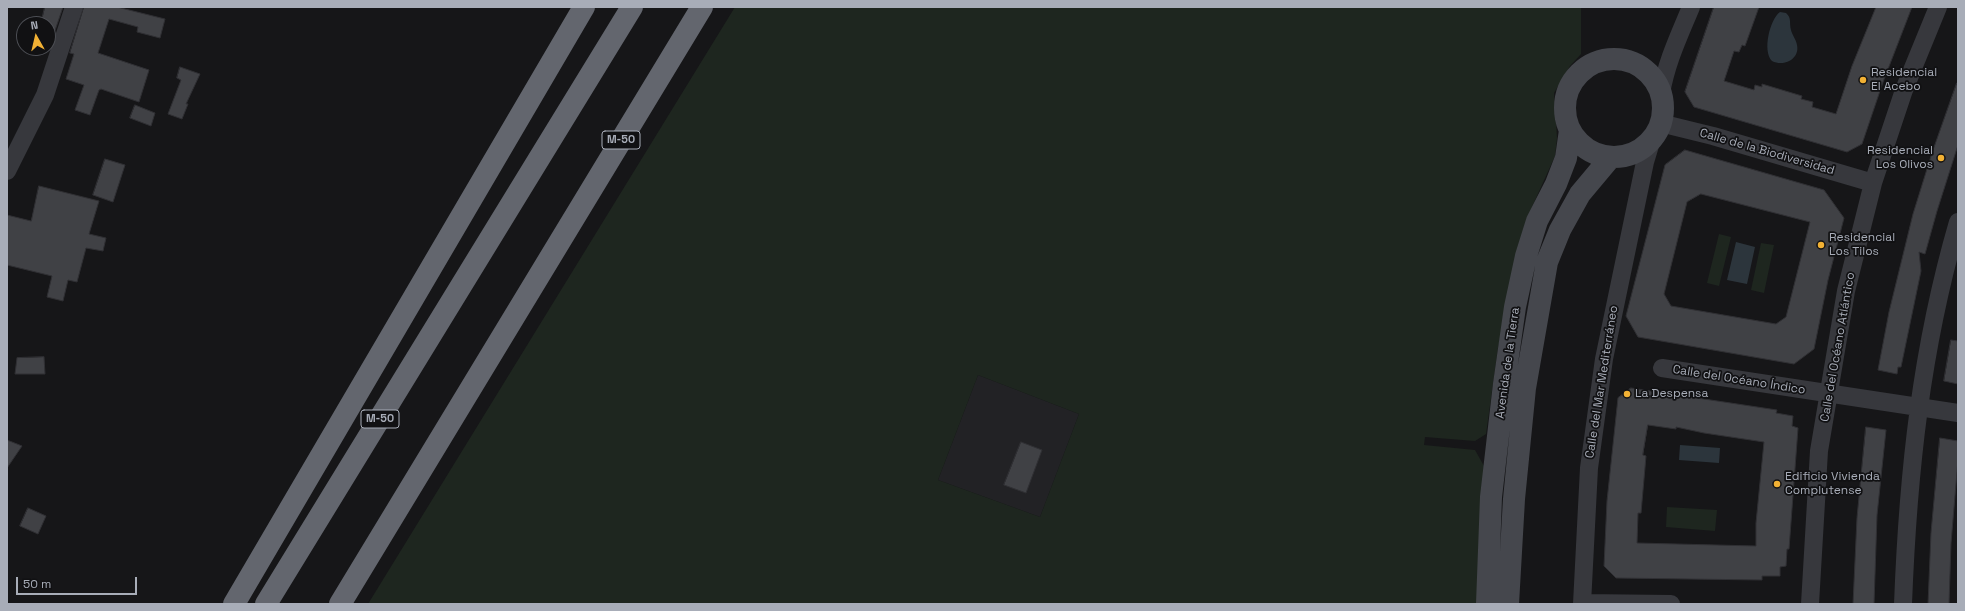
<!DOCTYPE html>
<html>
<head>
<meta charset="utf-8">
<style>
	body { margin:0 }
	#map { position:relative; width:1965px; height:611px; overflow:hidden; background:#161618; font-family:"Space Grotesk",sans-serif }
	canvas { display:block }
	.frame { position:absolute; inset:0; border:8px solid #a8adb8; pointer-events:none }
	.north { position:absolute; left:16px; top:16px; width:40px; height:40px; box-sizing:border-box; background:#111113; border:1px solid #4d4f55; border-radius:50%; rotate:352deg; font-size:11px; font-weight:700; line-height:16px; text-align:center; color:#a8adb8 }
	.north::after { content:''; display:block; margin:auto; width:14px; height:18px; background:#f2b134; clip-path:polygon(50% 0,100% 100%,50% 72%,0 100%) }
	.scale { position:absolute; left:16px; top:577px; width:121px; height:18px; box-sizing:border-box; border:2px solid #a8adb8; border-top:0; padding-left:5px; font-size:12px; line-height:14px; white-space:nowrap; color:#a8adb8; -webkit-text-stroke:3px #111113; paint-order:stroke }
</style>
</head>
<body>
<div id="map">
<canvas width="1965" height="611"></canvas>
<div class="frame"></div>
<div class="north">N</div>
<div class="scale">50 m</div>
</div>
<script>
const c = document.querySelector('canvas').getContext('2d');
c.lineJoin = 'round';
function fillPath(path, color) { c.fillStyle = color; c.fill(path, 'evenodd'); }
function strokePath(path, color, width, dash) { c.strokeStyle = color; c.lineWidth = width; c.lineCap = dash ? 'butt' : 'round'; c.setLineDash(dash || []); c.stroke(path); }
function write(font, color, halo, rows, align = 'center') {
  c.font = font + ' "Space Grotesk",sans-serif'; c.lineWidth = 3.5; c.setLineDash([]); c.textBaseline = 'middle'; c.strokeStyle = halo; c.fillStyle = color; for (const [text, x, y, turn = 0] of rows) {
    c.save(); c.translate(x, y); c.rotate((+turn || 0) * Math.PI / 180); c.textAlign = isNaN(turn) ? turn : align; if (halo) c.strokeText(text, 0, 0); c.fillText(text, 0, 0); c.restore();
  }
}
fillPath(new Path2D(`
	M 978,375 L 1079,414 L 1040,517 L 938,480 Z`), '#222225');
fillPath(new Path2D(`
	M 735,7 L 1581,7 L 1581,54 L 1570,66 L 1554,93 L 1557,138 L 1555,156 L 1527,218 L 1498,348 L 1486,434 L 1475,441 L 1425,437 L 1424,445 L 1475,450 L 1484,466 L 1478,604 L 368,604 ZM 978,375 L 1079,414 L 1040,517 L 938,480 Z
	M 1719,234 L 1731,237 L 1719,286 L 1707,283 Z
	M 1761,243 L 1774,245 L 1764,293 L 1751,290 Z
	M 1667,507 L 1717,510 L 1715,531 L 1666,527 Z`), '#1e261f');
fillPath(new Path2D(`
	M 1780,12 L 1786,13 C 1792,18 1789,23 1791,30 C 1792,35 1796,39 1797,45 C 1800,59 1784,67 1772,61 C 1762,51 1770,19 1780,12 Z
	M 1736,242 L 1755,247 L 1747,284 L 1727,280 Z
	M 1680,445 L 1720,448 L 1719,463 L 1679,460 Z`), '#2c353c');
const building = new Path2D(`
	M 45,7 L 63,7 L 49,48 L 48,48 L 48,24 L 41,24 Z
	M 84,7 L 117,7 L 165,19 L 160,38 L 137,32 L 138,27 L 109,19 L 98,53 L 149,70 L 139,102 L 101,89 L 99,90 L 90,115 L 75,110 L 84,85 L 66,79 L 74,54 L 70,53 Z
	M 1714,7 L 1759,7 L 1745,46 L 1742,45 L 1739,52 L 1734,51 L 1724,81 L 1754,90 L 1755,85 L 1762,87 L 1762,84 L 1802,96 L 1801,99 L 1813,102 L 1812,107 L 1836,114 L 1852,66 L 1876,7 L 1912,7 L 1883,82 L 1862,144 L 1847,152 L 1694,107 L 1685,92 Z
	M 180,67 L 200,74 L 186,104 L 188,104 L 182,119 L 168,114 L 181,80 L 177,78 Z
	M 1957,83 L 1958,83 L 1958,145 L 1937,211 L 1925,254 L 1919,252 L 1921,271 L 1901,367 L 1898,367 L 1897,374 L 1878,370 L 1889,312 L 1913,214 L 1932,153 Z
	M 135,105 L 155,113 L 151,126 L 130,118 Z
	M 1685,150 L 1824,190 L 1844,218 L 1828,280 L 1814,349 L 1794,364 L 1638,337 L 1626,316 L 1665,165 ZM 1701,194 L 1810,222 L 1786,317 L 1776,324 L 1671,306 L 1664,294 L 1687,202 Z
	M 105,159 L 125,165 L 113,202 L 93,195 Z
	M 39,186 L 99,201 L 89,234 L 106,238 L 103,251 L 86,248 L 77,282 L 68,280 L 63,301 L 47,297 L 52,276 L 7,265 L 7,215 L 31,221 Z
	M 1951,340 L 1958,341 L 1958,384 L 1944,381 Z
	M 44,357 L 45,374 L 15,374 L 17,358 Z
	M 1631,388 L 1777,410 L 1776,413 L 1793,416 L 1792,426 L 1798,428 L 1789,549 L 1787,549 L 1786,566 L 1780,567 L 1780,576 L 1762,576 L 1762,580 L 1616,578 L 1604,566 L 1607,501 L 1618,398 ZM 1648,425 L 1676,429 L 1676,427 L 1704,433 L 1764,442 L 1756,523 L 1756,546 L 1637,543 L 1638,513 L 1641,513 L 1646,456 L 1643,455 Z
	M 1866,427 L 1886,430 L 1877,515 L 1874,604 L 1853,604 L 1857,518 Z
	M 1940,438 L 1958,441 L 1958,460 L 1951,543 L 1949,604 L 1928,604 L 1931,533 Z
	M 7,440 L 22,446 L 7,468 Z
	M 1021,442 L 1042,450 L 1026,493 L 1004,485 Z
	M 28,508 L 46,516 L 38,534 L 20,526 Z`);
fillPath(building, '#404145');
strokePath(building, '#303034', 1);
strokePath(new Path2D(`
	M 1661,94 C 1666,63 1679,36 1691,7
	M 1660,123 L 1713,136 L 1873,183
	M 7,171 L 45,95 L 74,7
	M 1662,368 L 1958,413
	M 1582,603 L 1671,604
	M 1582,604 L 1589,468 L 1604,359 L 1645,162 L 1652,139
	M 1810,604 L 1819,451 L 1846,291 L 1873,183 L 1904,90 L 1938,7
	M 1903,604 C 1908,473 1921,349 1958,222`), '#37383d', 18);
strokePath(new Path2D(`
	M1565 108a49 49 0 1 1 98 0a49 49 0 1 1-98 0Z
	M 1487,604 L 1491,497 L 1504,384 L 1515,307 L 1526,256 L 1537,221 L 1556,184 L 1566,158 L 1570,130
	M 1508,604 L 1514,499 L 1525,388 L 1547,262 L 1560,230 L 1580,194 L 1611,157`), '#45474d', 22);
strokePath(new Path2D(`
	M 234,604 L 584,7
	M 266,604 L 632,7
	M 340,604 L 702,7`), '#63666e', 22);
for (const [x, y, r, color] of [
	[1863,80,4,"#f2b134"],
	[1941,158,4,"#f2b134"],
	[1821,245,4,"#f2b134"],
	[1627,394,4,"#f2b134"],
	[1777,484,4,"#f2b134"]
]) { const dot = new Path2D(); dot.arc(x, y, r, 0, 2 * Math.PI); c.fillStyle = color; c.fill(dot); strokePath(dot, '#111113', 1.5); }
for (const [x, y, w] of [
	[621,140,38],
	[380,419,38]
]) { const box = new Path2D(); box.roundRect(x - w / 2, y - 9, w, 18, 3); c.fillStyle = '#111113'; c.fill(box); strokePath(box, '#a8adb8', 1); }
write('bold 11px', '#a8adb8', null, [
	["M-50",621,140],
	["M-50",380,419]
]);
write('12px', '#a8adb8', '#111113', [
	["Residencial",1871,73],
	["El Acebo",1871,87],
	["Residencial",1933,151,"right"],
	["Los Olivos",1933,165,"right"],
	["Residencial",1829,238],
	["Los Tilos",1829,252],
	["La Despensa",1635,394],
	["Edificio Vivienda",1785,477],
	["Complutense",1785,491]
], 'left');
write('12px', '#a8adb8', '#111113', [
	["Calle de la Biodiversidad",1767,152,16],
	["Calle del Océano Atlántico",1838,347,-80],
	["Avenida de la Tierra",1508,363,-82],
	["Calle del Océano Índico",1739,380,9],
	["Calle del Mar Mediterráneo",1602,382,-81]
]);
</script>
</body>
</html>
